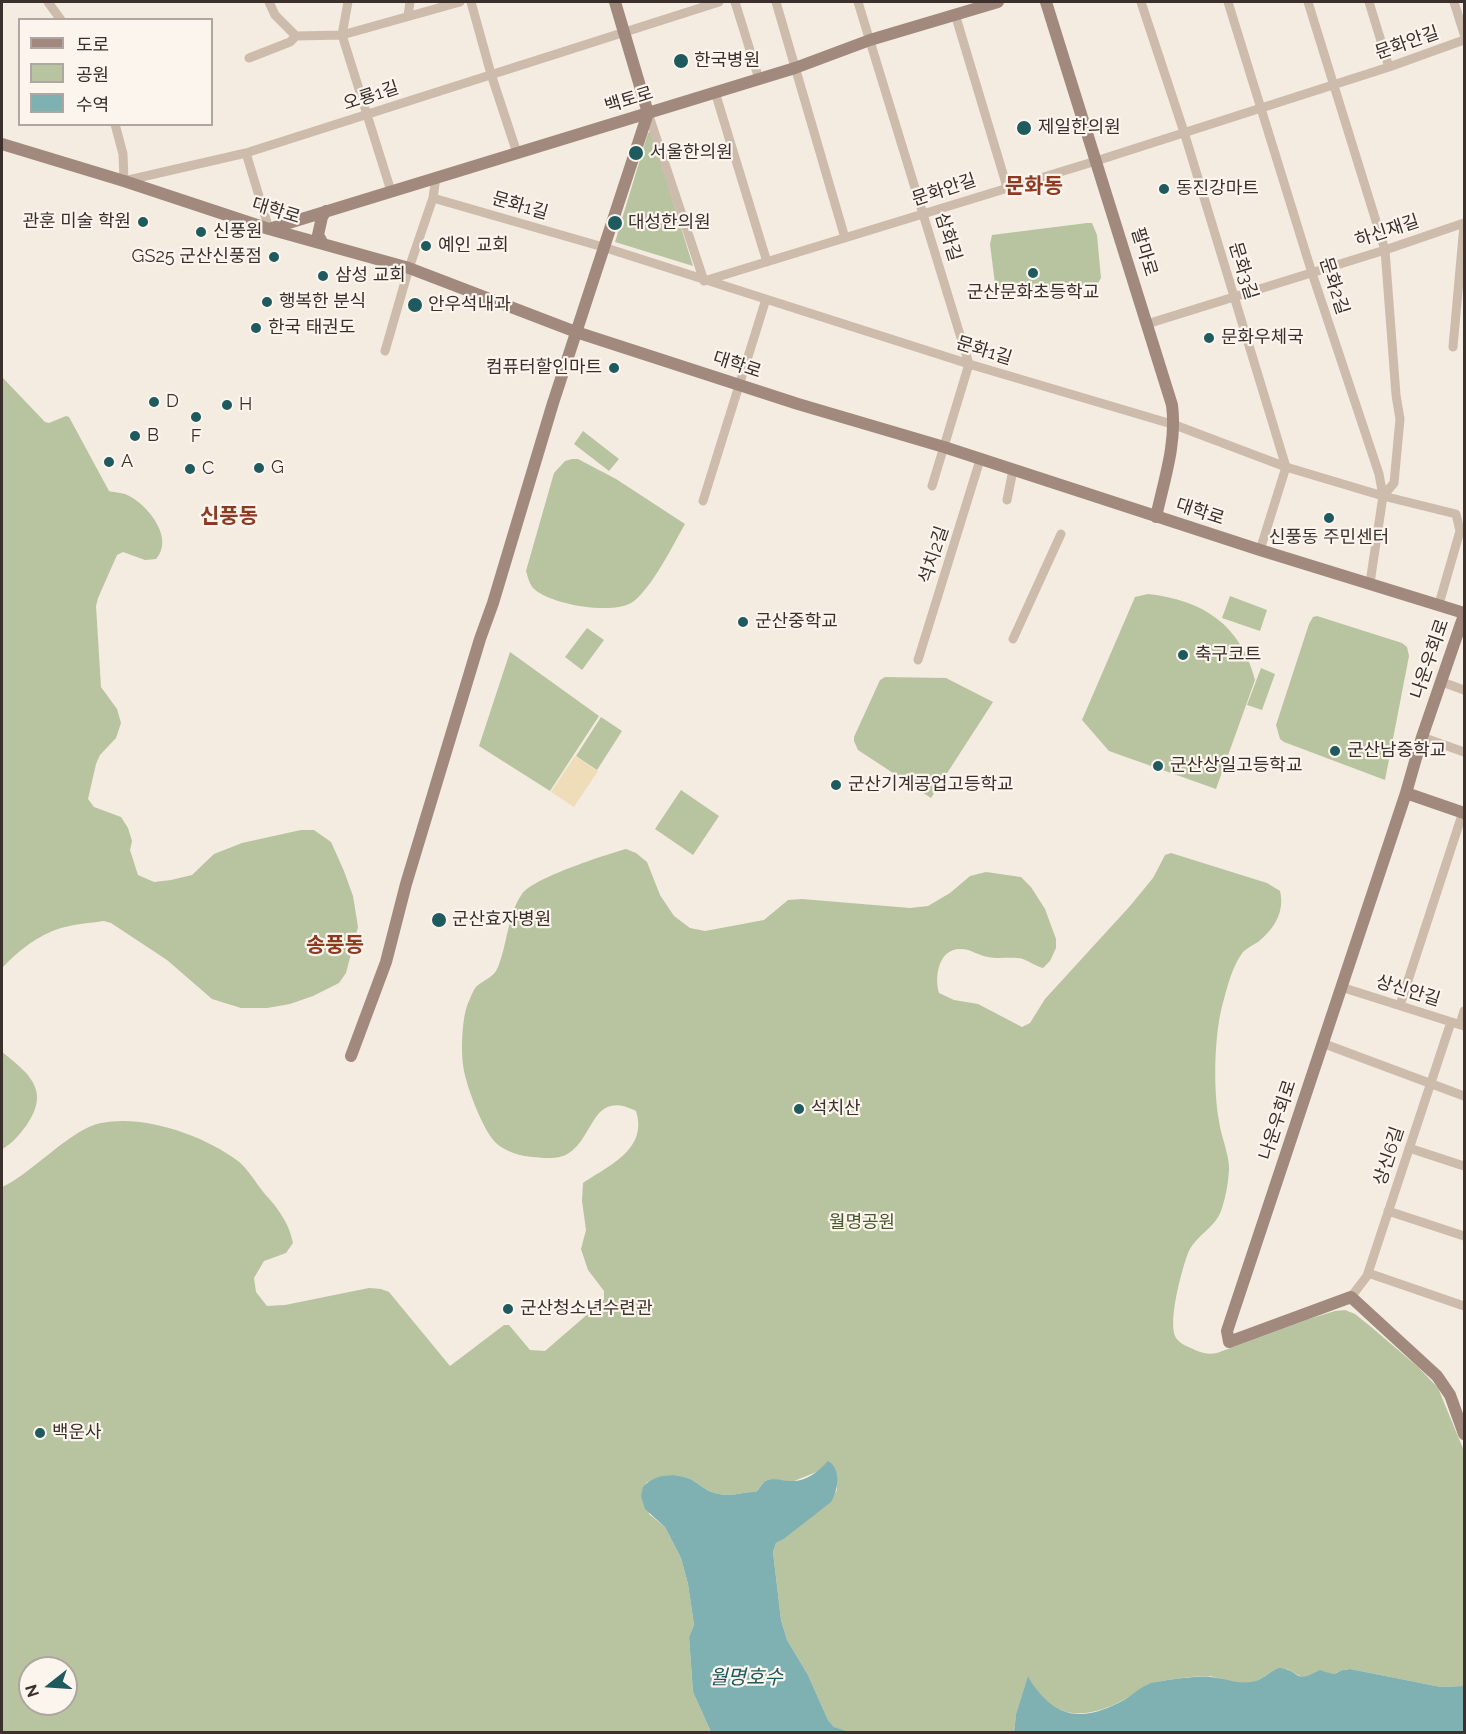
<!DOCTYPE html>
<html>
<head>
<meta charset="utf-8">
<style>
	body { margin:0 }
	#map { position:relative; width:1466px; height:1734px; overflow:hidden; background:#f4ebe1; font-family:Raleway,"Noto Sans KR",sans-serif }
	canvas { display:block }
	.frame { position:absolute; inset:0; border:3px solid #3b302b; pointer-events:none }
	.legend { position:absolute; left:18px; top:18px; width:195px; height:108px; box-sizing:border-box; background:#fbf5ee; border:2px solid #aea6a0; margin:0; padding:8px 10px; list-style:none; font-size:18px; color:#3b302b }
	.legend li { display:flex; align-items:center; gap:12px; height:30px }
	.legend b { width:30px; border:2px solid #aea6a0 }
	.north { position:absolute; left:18px; top:1656px; width:60px; height:60px; box-sizing:border-box; background:#fbf5ee; border:2px solid #aea6a0; border-radius:50%; rotate:253deg; font-size:16px; font-weight:700; line-height:24px; text-align:center; color:#3b302b }
	.north::after { content:''; display:block; margin:auto; width:21px; height:27px; background:#1f5a5e; clip-path:polygon(50% 0,100% 100%,50% 72%,0 100%) }
</style>
</head>
<body>
<div id="map">
<canvas width="1466" height="1734"></canvas>
<div class="frame"></div>
<ul class="legend">
<li><b style="height:8px;background:#a18a7d"></b>도로</li>
<li><b style="height:16px;background:#b8c4a0"></b>공원</li>
<li><b style="height:16px;background:#7fb0b2"></b>수역</li>
</ul>
<div class="north">N</div>
</div>
<script>
const c = document.querySelector('canvas').getContext('2d');
c.lineJoin = 'round';
function fillPath(path, color) { c.fillStyle = color; c.fill(path, 'evenodd'); }
function strokePath(path, color, width, dash) { c.strokeStyle = color; c.lineWidth = width; c.lineCap = dash ? 'butt' : 'round'; c.setLineDash(dash || []); c.stroke(path); }
function write(font, color, halo, rows, align = 'center') {
  c.font = font + ' Raleway,"Noto Sans KR",sans-serif'; c.lineWidth = 4.5; c.setLineDash([]); c.textBaseline = 'middle'; c.strokeStyle = halo; c.fillStyle = color; for (const [text, x, y, turn = 0] of rows) {
    c.save(); c.translate(x, y); c.rotate((+turn || 0) * Math.PI / 180); c.textAlign = isNaN(turn) ? turn : align; if (halo) c.strokeText(text, 0, 0); c.fillText(text, 0, 0); c.restore();
  }
}
fillPath(new Path2D(`
	M 651,131 L 693,266 L 615,242 L 648,133 Z
	M 1087,223 L 1092,223 L 1097,235 L 1101,278 L 1098,283 L 1002,294 L 996,292 L 990,244 L 992,235 Z
	M 2,377 L 45,422 L 49,423 L 66,416 L 69,417 L 109,491 C 116,493 124,492 131,497 C 150,508 174,539 156,559 L 145,560 L 123,552 L 117,555 L 98,598 L 96,606 L 101,687 L 117,709 L 121,723 L 116,738 L 100,755 L 96,764 L 88,799 L 94,807 L 121,817 L 128,828 L 132,841 L 130,850 L 138,875 L 154,882 L 171,880 L 192,875 L 214,854 L 242,843 L 301,830 L 314,830 L 331,842 L 344,871 L 353,896 L 358,927 L 346,973 L 339,983 L 313,996 L 290,1004 L 267,1008 L 241,1008 L 212,999 L 167,960 L 111,923 L 104,921 C 90,923 75,924 61,928 C 38,935 18,951 2,968 Z
	M 583,431 L 619,459 L 609,471 L 574,444 Z
	M 572,459 L 578,459 L 616,479 L 685,524 C 673,545 653,586 634,601 C 615,616 550,605 533,588 C 529,583 528,577 526,571 L 554,473 L 565,461 Z
	M 1148,594 C 1203,600 1241,625 1255,680 L 1216,789 L 1109,751 L 1082,720 L 1135,597 Z
	M 1230,596 L 1267,610 L 1260,631 L 1222,618 Z
	M 1317,616 L 1402,643 L 1407,647 L 1409,656 L 1385,780 L 1284,742 L 1280,739 L 1276,725 L 1309,624 L 1313,617 Z
	M 587,628 L 604,640 L 582,670 L 565,657 Z
	M 510,652 L 599,716 L 550,791 L 479,746 Z
	M 1261,668 L 1275,674 L 1262,710 L 1247,705 Z
	M 885,677 L 946,678 L 993,702 L 931,798 L 858,750 L 854,741 L 854,737 L 880,680 Z
	M 601,717 L 622,731 L 597,770 L 576,756 Z
	M 681,790 L 719,816 L 693,855 L 655,829 Z
	M 626,849 L 636,853 L 647,862 L 660,895 L 674,916 L 690,928 L 705,931 L 764,920 L 788,900 L 802,899 L 910,908 L 928,906 L 950,893 L 970,876 L 986,872 L 1021,877 L 1031,887 L 1045,909 L 1056,939 L 1056,948 L 1050,961 L 1043,968 C 1034,966 1026,958 1017,958 C 1007,957 998,959 988,957 C 979,956 971,949 961,949 C 939,948 934,976 939,993 L 954,1000 L 978,1004 L 1022,1027 L 1030,1023 L 1045,999 L 1130,906 L 1153,878 L 1165,855 L 1171,853 L 1267,883 L 1280,891 C 1285,912 1274,929 1258,942 C 1253,945 1247,948 1243,952 C 1233,965 1228,984 1224,999 C 1214,1031 1213,1088 1219,1121 C 1221,1136 1228,1151 1229,1166 C 1229,1180 1226,1197 1221,1211 C 1214,1229 1196,1235 1188,1253 C 1182,1269 1167,1323 1176,1338 C 1180,1344 1189,1347 1195,1350 C 1203,1353 1208,1355 1217,1353 L 1309,1319 L 1335,1311 L 1345,1310 L 1355,1314 L 1370,1326 L 1418,1367 L 1438,1388 L 1464,1451 L 1464,1686 L 1441,1687 L 1350,1669 C 1339,1669 1335,1677 1324,1672 L 1302,1677 C 1296,1675 1292,1670 1286,1669 C 1272,1666 1263,1682 1248,1683 C 1233,1684 1220,1677 1207,1676 C 1194,1676 1165,1680 1152,1683 C 1143,1685 1137,1693 1129,1697 C 1089,1720 1051,1723 1028,1677 L 1016,1714 L 1014,1732 L 843,1731 L 834,1727 L 828,1720 L 808,1675 L 787,1640 L 781,1620 L 773,1552 L 776,1543 L 784,1539 L 830,1502 L 837,1490 L 837,1474 L 819,1471 L 794,1481 L 763,1483 L 756,1492 C 741,1491 733,1498 715,1493 C 708,1491 702,1486 695,1482 C 680,1472 661,1475 646,1483 L 649,1514 L 665,1527 L 681,1558 L 688,1584 L 694,1625 L 689,1637 L 693,1692 L 711,1732 L 2,1732 L 2,1187 C 32,1174 70,1129 101,1123 C 143,1114 204,1135 238,1161 C 248,1169 256,1183 264,1193 C 278,1208 289,1223 293,1243 L 286,1253 L 264,1261 L 254,1278 L 256,1292 L 267,1306 L 285,1305 L 369,1288 L 381,1289 L 389,1292 L 450,1366 L 504,1325 L 509,1325 L 530,1350 L 545,1351 L 604,1300 L 604,1291 L 588,1270 L 581,1249 L 586,1230 L 582,1201 L 583,1183 C 610,1165 648,1149 636,1111 C 592,1089 595,1136 569,1153 C 559,1160 545,1158 533,1157 C 520,1156 506,1152 496,1143 C 483,1131 464,1081 463,1064 C 461,1048 462,1015 469,1001 C 471,996 474,988 478,985 C 486,979 494,977 498,967 C 507,946 508,913 522,894 C 533,878 605,855 626,849 ZM 30,1668 L 66,1668 L 66,1704 L 30,1704 Z
	M 2,1052 C 30,1074 51,1091 26,1126 C 19,1135 12,1144 2,1149 Z`), '#b8c4a0');
fillPath(new Path2D(`
	M 575,756 L 598,771 L 574,807 L 551,792 Z`), '#efdcb8');
fillPath(new Path2D(`
	M 828,1461 C 842,1469 838,1491 831,1502 L 784,1539 L 776,1543 L 773,1552 L 781,1620 L 787,1640 L 808,1675 L 828,1720 L 834,1727 L 849,1732 L 711,1732 L 693,1692 L 689,1637 L 694,1625 L 688,1584 L 681,1558 L 665,1527 L 645,1509 L 641,1496 L 643,1487 C 655,1473 680,1472 695,1482 C 702,1486 707,1491 715,1493 C 733,1498 741,1491 756,1492 C 760,1488 762,1483 766,1481 C 774,1477 782,1481 790,1481 C 806,1482 818,1472 828,1461 Z
	M 1279,1668 C 1302,1670 1292,1685 1320,1670 C 1341,1678 1333,1670 1350,1669 L 1441,1687 L 1464,1686 L 1464,1732 L 1014,1732 L 1016,1714 L 1028,1676 C 1032,1685 1038,1691 1044,1698 C 1069,1723 1096,1715 1124,1700 C 1133,1695 1141,1686 1151,1683 C 1160,1681 1201,1675 1210,1677 C 1224,1678 1236,1684 1251,1682 C 1262,1681 1268,1672 1279,1668 Z`), '#7fb0b2');
strokePath(new Path2D(`
	M 48,2 L 61,20
	M 269,2 L 275,15 L 296,36 L 342,35 L 460,2
	M 348,2 L 342,35 L 391,191
	M 471,2 L 491,74 L 517,153
	M 735,2 L 759,79
	M 776,2 L 845,238
	M 858,2 L 969,364 L 932,486
	M 1141,2 L 1184,132 L 1286,467 L 1260,550
	M 1228,2 L 1312,273 L 1379,474 L 1383,496 L 1370,583
	M 1308,2 L 1385,250 L 1396,395 L 1400,419 L 1394,483 L 1383,496
	M 1369,2 L 1389,67
	M 1454,2 L 1464,34
	M 955,14 L 1007,187
	M 408,16 L 410,2
	M 249,58 L 290,42 L 296,36
	M 715,92 L 767,262
	M 648,113 L 704,281 L 1096,161 L 1389,67 L 1464,40
	M 115,124 L 123,154 L 124,181 L 246,153 L 719,2
	M 246,153 L 269,229
	M 436,177 L 433,198 L 603,247 L 969,364 L 1175,425 L 1286,467 L 1383,496 L 1456,514 L 1460,531 L 1439,604
	M 1147,324 L 1385,250 L 1464,223
	M 1453,347 L 1464,225
	M 385,351 L 409,268 L 433,198
	M 1007,500 L 1013,470
	M 703,501 L 766,299
	M 1013,639 L 1061,534
	M 918,660 L 980,460
	M 1442,682 L 1464,690
	M 1422,737 L 1464,752
	M 1341,987 L 1464,1026
	M 1400,1005 L 1463,812
	M 1460,1024 L 1464,1011
	M 1322,1043 L 1464,1096
	M 1409,1148 L 1464,1166
	M 1388,1211 L 1464,1236
	M 1368,1273 L 1464,1306
	M 1351,1297 L 1367,1276 L 1451,1022`), '#cdbbac', 9);
strokePath(new Path2D(`
	M 1046,2 L 1172,405 C 1177,443 1164,480 1156,517
	M 2,144 L 124,181 L 269,229 L 409,268 L 576,332 L 798,404 L 944,447 L 1260,550 L 1464,613
	M 269,229 L 795,68 L 870,40 L 998,2
	M 323,244 L 318,235 L 322,217 L 326,211
	M 1464,615 L 1422,737 L 1406,793 L 1227,1331 L 1229,1342 L 1351,1297 L 1437,1376 L 1450,1395 L 1464,1434
	M 1406,793 L 1464,813
	M 351,1056 L 386,962 L 406,884 L 480,639 L 493,603 L 553,403 L 648,113 L 615,2`), '#a18a7d', 12);
for (const [x, y, r, color] of [
	[681,61,8,"#1f5a5e"],
	[1024,128,8,"#1f5a5e"],
	[636,153,8,"#1f5a5e"],
	[1164,189,6,"#1f5a5e"],
	[143,222,6,"#1f5a5e"],
	[615,223,8,"#1f5a5e"],
	[201,232,6,"#1f5a5e"],
	[426,246,6,"#1f5a5e"],
	[274,257,6,"#1f5a5e"],
	[1033,273,6,"#1f5a5e"],
	[323,276,6,"#1f5a5e"],
	[267,302,6,"#1f5a5e"],
	[415,305,8,"#1f5a5e"],
	[256,328,6,"#1f5a5e"],
	[1209,338,6,"#1f5a5e"],
	[614,368,6,"#1f5a5e"],
	[154,402,6,"#1f5a5e"],
	[227,405,6,"#1f5a5e"],
	[196,417,6,"#1f5a5e"],
	[135,436,6,"#1f5a5e"],
	[109,462,6,"#1f5a5e"],
	[259,468,6,"#1f5a5e"],
	[190,469,6,"#1f5a5e"],
	[1329,518,6,"#1f5a5e"],
	[743,622,6,"#1f5a5e"],
	[1183,655,6,"#1f5a5e"],
	[1335,751,6,"#1f5a5e"],
	[1158,766,6,"#1f5a5e"],
	[836,785,6,"#1f5a5e"],
	[439,920,8,"#1f5a5e"],
	[799,1109,6,"#1f5a5e"],
	[508,1309,6,"#1f5a5e"],
	[40,1433,6,"#1f5a5e"]
]) { const dot = new Path2D(); dot.arc(x, y, r, 0, 2 * Math.PI); c.fillStyle = color; c.fill(dot); strokePath(dot, '#fbf5ee', 2); }
write('18px', '#3b302b', '#fbf5ee', [
	["문화안길",1407,43,-19],
	["오룡1길",371,96,-18],
	["백토로",629,100,-17],
	["문화안길",944,190,-18],
	["문화1길",520,206,16],
	["대학로",276,211,17],
	["하신재길",1387,231,-18],
	["삼화길",948,237,73],
	["팔마로",1144,252,73],
	["문화3길",1243,271,73],
	["문화2길",1334,286,72],
	["문화1길",984,351,17],
	["대학로",737,365,18],
	["대학로",1200,512,18],
	["석치2길",934,555,-72],
	["나운우회로",1430,659,-71],
	["상신안길",1408,991,17],
	["나운우회로",1278,1120,-72],
	["상신6길",1389,1156,-72]
]);
write('18px', '#3b302b', '#fbf5ee', [
	["한국병원",694,61],
	["제일한의원",1038,128],
	["서울한의원",650,153],
	["동진강마트",1176,189],
	["관훈 미술 학원",131,222,"right"],
	["대성한의원",628,223],
	["신풍원",213,232],
	["예인 교회",438,246],
	["GS25 군산신풍점",262,257,"right"],
	["삼성 교회",335,276],
	["군산문화초등학교",1033,293,"center"],
	["행복한 분식",279,302],
	["안우석내과",428,305],
	["한국 태권도",268,328],
	["문화우체국",1221,338],
	["컴퓨터할인마트",602,368,"right"],
	["D",166,402],
	["H",239,405],
	["B",147,436],
	["F",196,437,"center"],
	["A",121,462],
	["G",271,468],
	["C",202,469],
	["신풍동 주민센터",1329,538,"center"],
	["군산중학교",755,622],
	["축구코트",1195,655],
	["군산남중학교",1347,751],
	["군산상일고등학교",1170,766],
	["군산기계공업고등학교",848,785],
	["군산효자병원",452,920],
	["석치산",811,1109],
	["군산청소년수련관",520,1309],
	["백운사",52,1433]
], 'left');
write('18px', '#4a5a2e', '#fbf5ee', [
	["월명공원",862,1223]
]);
write('italic 20px', '#1f5a5e', '#fbf5ee', [
	["월명호수",746,1678]
]);
write('bold 21px', '#8c3b22', '#fbf5ee', [
	["문화동",1034,187],
	["신풍동",229,517],
	["송풍동",335,946]
]);
</script>
</body>
</html>
